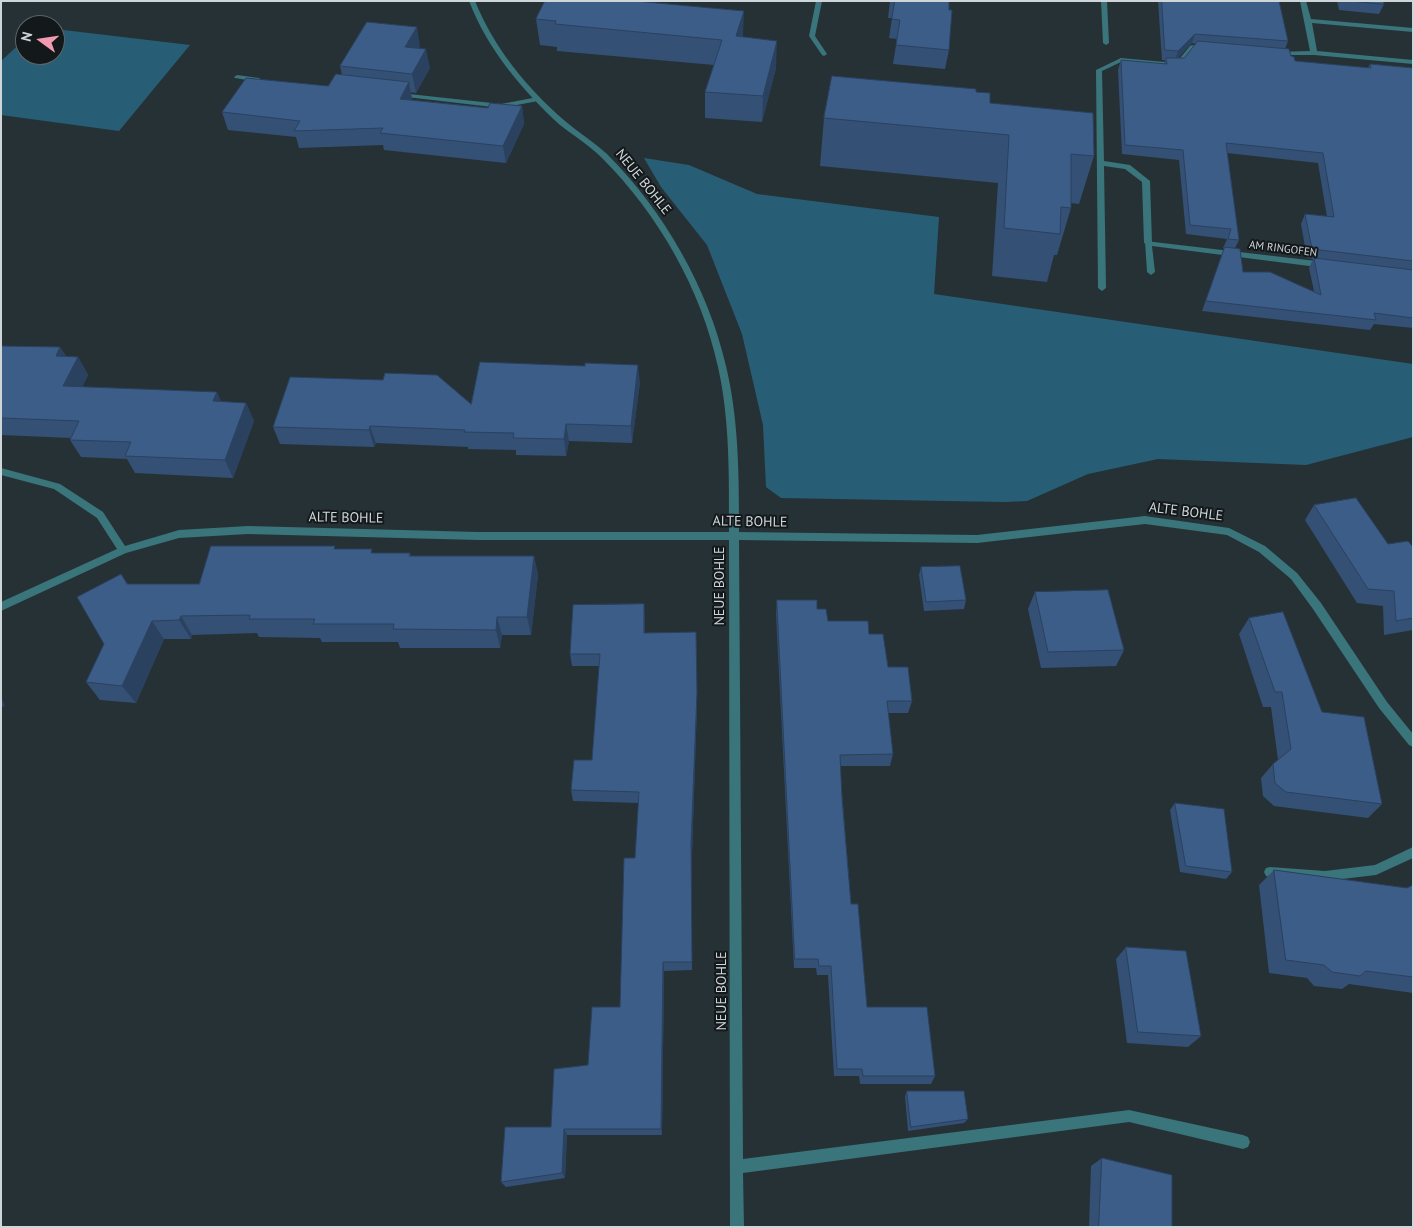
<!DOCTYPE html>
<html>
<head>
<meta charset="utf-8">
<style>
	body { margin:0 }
	#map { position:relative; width:1414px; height:1228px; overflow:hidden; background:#263136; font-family:"PT Sans",sans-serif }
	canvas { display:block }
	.frame { position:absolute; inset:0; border:2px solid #cfd6da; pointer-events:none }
	.north { position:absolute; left:15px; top:15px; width:50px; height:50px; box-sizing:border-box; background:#13181a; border:1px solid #5e6467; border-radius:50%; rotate:284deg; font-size:14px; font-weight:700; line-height:20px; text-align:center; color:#cfd6da }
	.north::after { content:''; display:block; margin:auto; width:18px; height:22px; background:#f19ab1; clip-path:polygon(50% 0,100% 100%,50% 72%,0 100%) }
</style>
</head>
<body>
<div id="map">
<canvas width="1414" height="1228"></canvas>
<div class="frame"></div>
<div class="north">N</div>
</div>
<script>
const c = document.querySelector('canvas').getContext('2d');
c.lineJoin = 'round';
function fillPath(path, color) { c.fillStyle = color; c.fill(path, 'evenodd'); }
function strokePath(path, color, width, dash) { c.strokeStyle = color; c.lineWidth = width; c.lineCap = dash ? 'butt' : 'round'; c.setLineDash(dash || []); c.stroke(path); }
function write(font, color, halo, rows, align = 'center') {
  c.font = font + ' "PT Sans",sans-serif'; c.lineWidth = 4; c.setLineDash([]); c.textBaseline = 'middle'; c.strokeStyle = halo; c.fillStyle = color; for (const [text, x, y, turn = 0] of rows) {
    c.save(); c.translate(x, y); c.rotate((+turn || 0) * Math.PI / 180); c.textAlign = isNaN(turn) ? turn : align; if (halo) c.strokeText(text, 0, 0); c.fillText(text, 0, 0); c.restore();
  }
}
fillPath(new Path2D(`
	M 55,29 L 190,45 L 119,131 L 1,115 L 1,61 L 25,39 L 25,55 L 55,55 Z
	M 644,158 L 689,165 L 757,194 L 939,217 L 934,294 L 1413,364 L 1413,437 L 1306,465 L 1158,459 L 1088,474 L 1027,501 L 1005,502 L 781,498 L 766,487 L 763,425 L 742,334 L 707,245 L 661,187 Z`), '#285e75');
fillPath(new Path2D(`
	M 1101,1 L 1107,1 L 1109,43 L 1106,45 L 1103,43 Z
	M 1121,58 L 1124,60 L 1123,61 L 1102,71 L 1104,161 L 1130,165 L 1150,181 L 1152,243 L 1148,245 L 1144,243 L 1142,182 L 1125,169 L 1104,166 L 1106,288 L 1102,291 L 1098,288 L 1096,70 Z
	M 237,75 L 259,78 L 262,80 L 259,82 L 235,78 L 234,77 Z
	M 400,93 L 501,104 L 538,97 L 541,99 L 538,101 L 501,108 L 398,96 L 398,94 Z`), '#39757a');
fillPath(new Path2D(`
	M 469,1 L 475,1 C 494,48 527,88 565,121 C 579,133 594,142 607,154 C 664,211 708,288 726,366 C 739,420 739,478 739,532 L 977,535 L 1145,516 L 1229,528 L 1265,546 L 1297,573 L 1321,603 L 1387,702 L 1413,734 L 1413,747 L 1409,745 L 1379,708 L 1313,609 L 1291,579 L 1259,552 L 1227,535 L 1145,524 L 977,543 L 739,540 L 743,1159 L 1129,1110 L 1243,1135 L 1248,1137 L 1250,1142 L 1248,1147 L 1243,1149 L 1129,1122 L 743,1173 L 744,1227 L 730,1227 L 729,540 L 478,540 L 248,534 L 179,538 L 126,553 L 1,611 L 1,602 L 117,549 L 97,518 L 54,489 L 1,475 L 1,468 L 60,484 L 103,512 L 125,546 L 179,530 L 248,526 L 478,532 L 729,532 C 729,478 730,420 718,367 C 701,289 658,214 602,158 C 589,145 574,136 560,125 C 522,90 488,50 469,1 Z
	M 816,1 L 822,1 L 815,36 L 827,54 L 824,56 L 822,55 L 809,36 Z
	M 1300,1 L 1306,1 L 1311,19 L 1413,28 L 1413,32 L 1312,23 L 1317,51 L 1413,60 L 1413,64 L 1314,55 L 1275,55 L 1275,53 L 1277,52 L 1310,51 Z
	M 1192,45 L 1209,49 L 1206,51 L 1194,49 L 1180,66 L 1178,67 L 1121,62 L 1118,60 L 1121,58 L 1176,63 L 1190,46 Z
	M 1145,241 L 1325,262 L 1329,265 L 1325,268 L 1152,246 L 1155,272 L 1151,275 L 1147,272 Z
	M 1413,847 L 1413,858 L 1376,875 L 1325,881 L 1270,877 L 1266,876 L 1264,872 L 1266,868 L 1270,867 L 1325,871 L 1375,865 Z`), '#39757a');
fillPath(new Path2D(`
	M 890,1 L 949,1 L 949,50 L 945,69 L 893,64 L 897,39 L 889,38 L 892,18 L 888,18 Z
	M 1158,1 L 1279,1 L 1288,41 L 1285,49 L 1295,61 L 1368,68 L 1370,64 L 1413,68 L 1413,328 L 1374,324 L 1370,330 L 1202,311 L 1224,249 L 1223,248 L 1227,239 L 1186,234 L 1179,160 L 1122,154 L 1118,70 L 1121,60 L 1164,64 L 1165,60 L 1162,60 ZM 1192,43 L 1196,44 L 1184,58 L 1178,58 ZM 1227,153 L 1318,163 L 1327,217 L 1305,214 L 1301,224 L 1307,258 L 1313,259 L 1309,268 L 1314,291 L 1243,272 L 1235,248 L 1239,240 Z
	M 1337,1 L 1383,1 L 1384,4 L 1379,14 L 1339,10 Z
	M 536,19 L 743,37 L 776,68 L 762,122 L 705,118 L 705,92 L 714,65 L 557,51 L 557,47 L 540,45 Z
	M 420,46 L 419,48 L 430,68 L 416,93 L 411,92 L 412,100 L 488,108 L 522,106 L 524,124 L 506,163 L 384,150 L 383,145 L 299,148 L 296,137 L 228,130 L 222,112 L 328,86 L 342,75 L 340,66 Z
	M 976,92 L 990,103 L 1094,156 L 1079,204 L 1071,203 L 1071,208 L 1057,255 L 1054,255 L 1047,282 L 992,276 L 998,183 L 820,166 L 824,118 Z
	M 1,346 L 60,347 L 66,356 L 78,357 L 88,375 L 82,387 L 221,402 L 246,403 L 254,421 L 233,478 L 135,473 L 127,459 L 81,457 L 70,440 L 71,438 L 1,435 Z
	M 640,382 L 632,443 L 569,441 L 566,456 L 516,455 L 516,450 L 468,449 L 468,447 L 376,443 L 374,447 L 280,444 L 273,427 L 471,404 Z
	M 1314,505 L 1388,544 L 1413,547 L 1413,630 L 1384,635 L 1383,606 L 1357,603 L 1305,520 Z
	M 336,549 L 374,553 L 410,553 L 411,556 L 534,556 L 538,575 L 531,635 L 502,635 L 500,648 L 400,648 L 398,642 L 322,642 L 320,638 L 259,637 L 257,633 L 192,635 L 191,639 L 164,639 L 136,703 L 100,700 L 86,682 L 104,644 L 121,574 L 128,584 L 199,584 Z
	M 921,567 L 966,600 L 964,609 L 924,611 L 919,575 Z
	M 1035,592 L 1124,650 L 1116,666 L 1041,668 L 1028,609 Z
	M 777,600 L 817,609 L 828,621 L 869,634 L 888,667 L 912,701 L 908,713 L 888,713 L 893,754 L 890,766 L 840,766 L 851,904 L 867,1007 L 935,1076 L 931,1084 L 860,1084 L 859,1076 L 834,1076 L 828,975 L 817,975 L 816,968 L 794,968 L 776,614 Z
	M 645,616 L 645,633 L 697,704 L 692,854 L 692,970 L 664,971 L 662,1135 L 567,1135 L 565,1178 L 506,1187 L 501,1182 L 551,1127 L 588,1065 L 620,1007 L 635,858 L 639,803 L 573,801 L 571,790 L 592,760 L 599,666 L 572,666 L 570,654 Z
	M 1249,618 L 1322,712 L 1382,804 L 1368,818 L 1274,806 L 1263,796 L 1261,778 L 1273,764 L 1278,760 L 1271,707 L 1263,707 L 1239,634 Z
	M 1175,803 L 1232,872 L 1226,879 L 1180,872 L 1170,810 Z
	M 1274,870 L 1407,888 L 1413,885 L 1413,993 L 1349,984 L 1342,989 L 1314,986 L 1307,978 L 1269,973 L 1259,885 Z
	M 1126,947 L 1201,1036 L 1188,1047 L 1127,1043 L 1116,959 Z
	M 907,1091 L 968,1119 L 964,1123 L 908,1131 L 905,1096 Z
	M 1102,1158 L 1172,1227 L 1089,1227 L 1091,1166 Z`), '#345075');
fillPath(new Path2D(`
	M 744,11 L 743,37 L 736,36 Z
	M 417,27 L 420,46 L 409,66 L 405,47 Z
	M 1195,34 L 1192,43 L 1175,61 L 1178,51 Z
	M 777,41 L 776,68 L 762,122 L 763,96 Z
	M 426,49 L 430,68 L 416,93 L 412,74 Z
	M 409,82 L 412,100 L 400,99 Z
	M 522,106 L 524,124 L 506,163 L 503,146 Z
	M 60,347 L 71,365 L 56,356 Z
	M 78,357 L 88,375 L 74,404 L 63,386 Z
	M 638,365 L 640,382 L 632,443 L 631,426 Z
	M 217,392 L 225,410 L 213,401 Z
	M 246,403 L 254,421 L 233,478 L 225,460 Z
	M 566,424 L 569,441 L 566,456 L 564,439 Z
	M 370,426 L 376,443 L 374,447 L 369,430 Z
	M 534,556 L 538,575 L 531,635 L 527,617 Z
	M 644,604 L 645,616 L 645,645 L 644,633 Z
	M 181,616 L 192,635 L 191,639 L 179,620 Z
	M 497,617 L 502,635 L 500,648 L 496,630 Z
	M 152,621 L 164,639 L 136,703 L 122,686 Z
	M 696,632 L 697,704 L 692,854 L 692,970 L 691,844 Z
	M 1,696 L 5,706 L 1,708 Z
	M 663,962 L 664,971 L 662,1135 L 661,1129 Z
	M 564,1129 L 567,1135 L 565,1178 L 562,1173 Z`), '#2a415f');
const building = new Path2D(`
	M 545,1 L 635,1 L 744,11 L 736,36 L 777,41 L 763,96 L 705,92 L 722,40 L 555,24 L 556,21 L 536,19 Z
	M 895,1 L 949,1 L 949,10 L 952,10 L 949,50 L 896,45 L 900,20 L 892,19 Z
	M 1162,1 L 1279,1 L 1288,41 L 1195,34 L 1178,51 L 1165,50 Z
	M 1351,1 L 1383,1 L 1384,4 Z
	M 367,22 L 417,27 L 405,47 L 426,49 L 412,74 L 340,66 Z
	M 1198,41 L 1289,49 L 1291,56 L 1294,57 L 1295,61 L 1371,68 L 1370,64 L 1413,68 L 1413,261 L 1312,249 L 1305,214 L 1334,217 L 1323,153 L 1226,143 L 1239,240 L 1228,239 L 1231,229 L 1190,225 L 1183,150 L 1125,145 L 1121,60 L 1167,64 L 1166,58 L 1184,58 Z
	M 336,74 L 409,82 L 400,99 L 488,108 L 490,103 L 522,106 L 503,146 L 380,133 L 383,128 L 294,131 L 300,121 L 222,112 L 246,78 L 328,86 Z
	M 832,76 L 976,89 L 976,92 L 990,93 L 990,103 L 1093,113 L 1094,156 L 1071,154 L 1071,208 L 1061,207 L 1060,234 L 1004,228 L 1009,135 L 824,118 Z
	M 1225,247 L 1240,249 L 1243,272 L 1270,272 L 1321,295 L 1314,258 L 1413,270 L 1413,318 L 1374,313 L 1376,320 L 1206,301 Z
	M 1,346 L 60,347 L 56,356 L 78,357 L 63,386 L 217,392 L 213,401 L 246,403 L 225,460 L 125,456 L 131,442 L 70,440 L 79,421 L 1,418 Z
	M 480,362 L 585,366 L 585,363 L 638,365 L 631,426 L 566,424 L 564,439 L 513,438 L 514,433 L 464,432 L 465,430 L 370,426 L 369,430 L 273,427 L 290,377 L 383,380 L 385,373 L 437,375 L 471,404 Z
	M 1356,498 L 1388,544 L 1408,541 L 1413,547 L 1413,618 L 1396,621 L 1394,591 L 1368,589 L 1314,505 Z
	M 211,546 L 335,546 L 334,549 L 372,549 L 371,553 L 410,553 L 409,556 L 534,556 L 527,617 L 497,617 L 496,630 L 393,629 L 394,624 L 313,624 L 315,619 L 249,619 L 250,615 L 181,616 L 179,620 L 152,621 L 122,686 L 86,682 L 104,644 L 77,597 L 121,574 L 127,584 L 199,584 Z
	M 960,566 L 966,600 L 926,602 L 921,567 Z
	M 1108,590 L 1124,650 L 1048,652 L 1035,592 Z
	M 777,600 L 817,600 L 817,609 L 826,609 L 828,621 L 868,621 L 869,634 L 883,634 L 888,667 L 908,667 L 912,701 L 887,701 L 893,754 L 840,755 L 842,799 L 851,904 L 858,904 L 867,1007 L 927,1007 L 935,1076 L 863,1076 L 862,1069 L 837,1069 L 831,966 L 819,966 L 818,959 L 795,959 Z
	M 644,604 L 644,633 L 696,632 L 697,692 L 691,844 L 692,962 L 663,962 L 661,1129 L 564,1129 L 562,1173 L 501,1182 L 505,1127 L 551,1127 L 554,1069 L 588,1065 L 592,1007 L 620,1007 L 624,858 L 635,858 L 639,792 L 571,790 L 574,760 L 592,760 L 600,654 L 570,654 L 573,605 Z
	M 1283,612 L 1322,712 L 1364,717 L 1382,804 L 1286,792 L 1275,783 L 1273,764 L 1291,749 L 1282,692 L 1275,692 L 1249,618 Z
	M 1175,803 L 1224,809 L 1232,872 L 1186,866 Z
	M 1274,870 L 1407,888 L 1413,885 L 1413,977 L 1366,971 L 1360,976 L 1332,972 L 1324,965 L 1286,960 Z
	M 1126,947 L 1186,951 L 1201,1036 L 1138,1032 Z
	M 907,1091 L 964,1091 L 968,1119 L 911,1127 Z
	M 1102,1158 L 1172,1175 L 1172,1227 L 1099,1227 Z`);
fillPath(building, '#3c5d88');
strokePath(building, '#2a415f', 1);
write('11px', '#cfd6da', '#13181a', [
	["AM RINGOFEN",1283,249,7]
]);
write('14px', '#cfd6da', '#13181a', [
	["NEUE BOHLE",643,182,51],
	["ALTE BOHLE",1186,512,7],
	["ALTE BOHLE",346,518,1],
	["ALTE BOHLE",750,522,1],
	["NEUE BOHLE",720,586,-90],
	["NEUE BOHLE",722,991,-90]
]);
</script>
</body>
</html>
